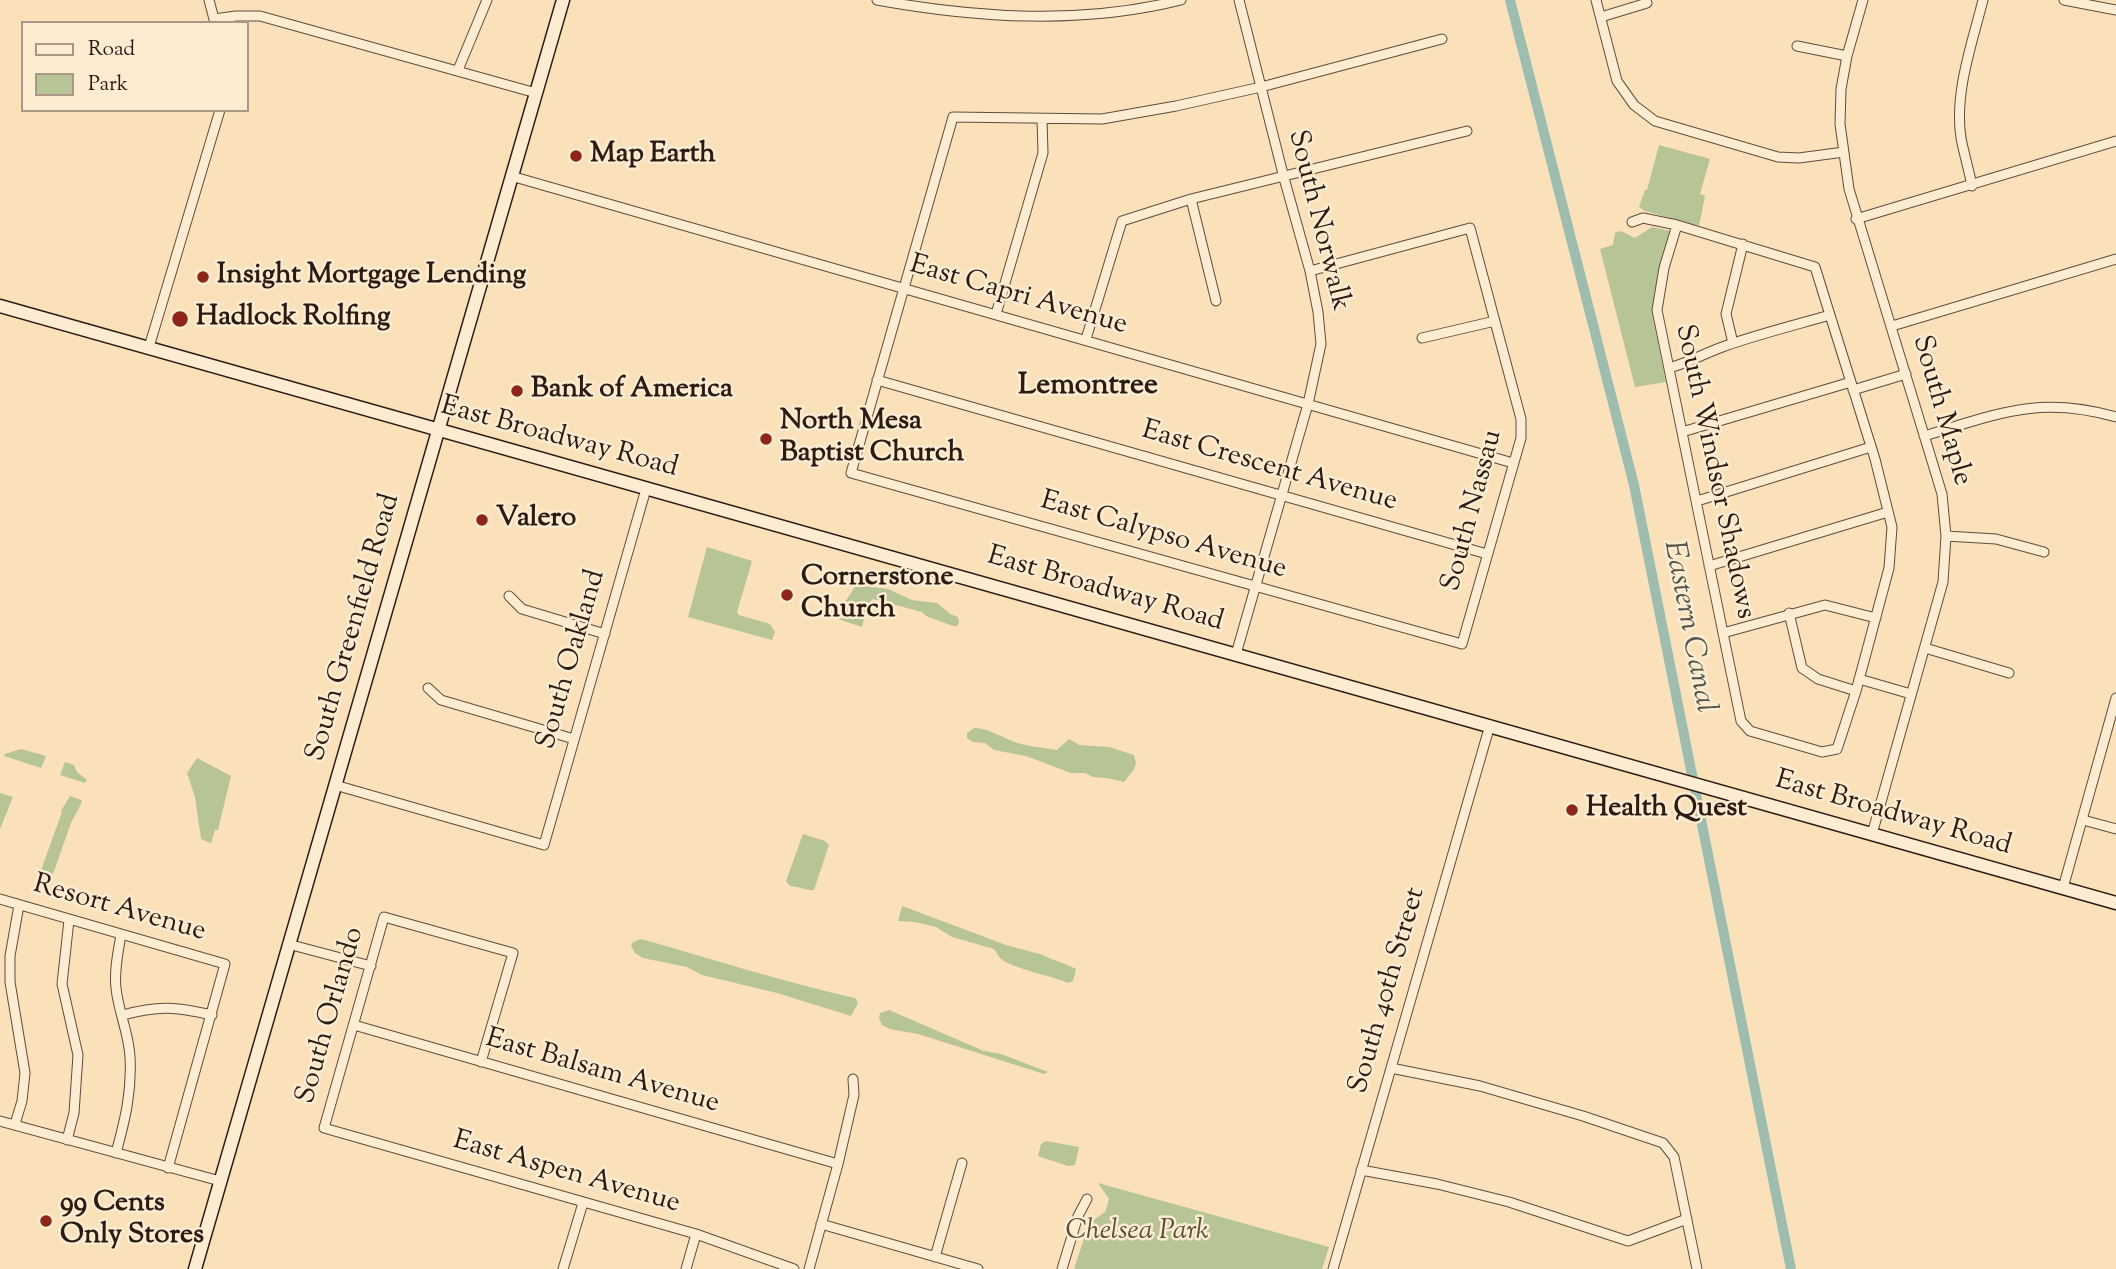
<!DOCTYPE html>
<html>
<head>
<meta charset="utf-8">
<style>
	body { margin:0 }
	#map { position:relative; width:2116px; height:1269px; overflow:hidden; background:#fae1ba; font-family:"Sorts Mill Goudy",serif }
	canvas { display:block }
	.legend { position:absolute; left:21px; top:21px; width:228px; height:91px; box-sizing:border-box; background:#fcecd2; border:2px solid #a99886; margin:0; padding:9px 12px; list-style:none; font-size:21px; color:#2c1b13 }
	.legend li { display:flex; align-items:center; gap:14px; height:35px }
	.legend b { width:35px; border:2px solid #a99886 }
</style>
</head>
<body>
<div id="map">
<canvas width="2116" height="1269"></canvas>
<ul class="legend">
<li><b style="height:9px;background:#fcecd2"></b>Road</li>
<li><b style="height:19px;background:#b7c495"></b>Park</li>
</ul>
</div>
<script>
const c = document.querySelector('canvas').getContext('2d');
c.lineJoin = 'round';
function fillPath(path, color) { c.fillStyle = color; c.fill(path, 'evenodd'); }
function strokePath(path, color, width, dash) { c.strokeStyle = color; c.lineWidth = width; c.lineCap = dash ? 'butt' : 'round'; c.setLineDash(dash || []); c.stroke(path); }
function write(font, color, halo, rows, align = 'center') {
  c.font = font + ' "Sorts Mill Goudy",serif'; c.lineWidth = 5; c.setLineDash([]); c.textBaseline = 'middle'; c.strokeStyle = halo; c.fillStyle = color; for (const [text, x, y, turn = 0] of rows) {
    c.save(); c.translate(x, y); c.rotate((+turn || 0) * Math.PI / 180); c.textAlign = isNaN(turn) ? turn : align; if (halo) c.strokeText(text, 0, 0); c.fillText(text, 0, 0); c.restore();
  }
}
fillPath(new Path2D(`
	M 1659,145 L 1710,159 L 1700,194 L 1705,196 L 1699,226 L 1645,211 L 1639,207 L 1645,190 L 1647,190 Z
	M 1652,227 L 1670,231 L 1654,293 L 1653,318 L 1666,382 L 1635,387 L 1600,249 L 1613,245 L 1615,233 L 1621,231 L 1635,238 Z
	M 707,547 L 752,561 L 737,612 L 739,615 L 770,624 L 775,632 L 772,640 L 688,617 Z
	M 864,586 L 888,589 L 912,600 L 937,603 L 950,614 L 958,617 L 959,623 L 957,626 L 953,626 L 926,616 L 922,612 L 873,599 L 867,605 L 862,627 L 838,619 L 843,605 L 855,587 Z
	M 974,728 C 988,728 999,736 1012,741 C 1023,746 1045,748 1057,750 L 1069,739 L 1079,745 L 1109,747 L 1134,755 L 1136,763 L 1134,769 L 1124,782 L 1107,778 L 1093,777 L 1085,773 L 1071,773 L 1026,756 L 994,750 L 985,743 L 973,742 L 967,738 L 967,733 Z
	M 21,749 L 46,756 L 41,768 L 4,756 L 5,754 Z
	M 197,758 L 231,776 L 218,830 L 215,830 L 211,843 L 201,839 L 195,797 L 187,773 Z
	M 65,762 L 74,765 L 77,772 L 87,780 L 85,783 L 60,775 Z
	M 0,793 L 13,797 L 0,829 Z
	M 70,796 L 81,800 L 82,802 L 71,823 L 53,874 L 41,870 L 62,812 L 61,811 Z
	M 803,834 L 825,841 L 829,845 L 814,890 C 806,891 798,886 790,886 L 786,881 Z
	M 902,906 L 1006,945 L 1043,955 C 1054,961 1065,963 1076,969 L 1073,981 L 1068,983 C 1053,976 1010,968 1000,958 C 998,955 996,952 994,949 L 952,937 L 936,927 L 915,922 L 898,921 Z
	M 641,939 C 712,959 783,982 855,998 L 858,1003 L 851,1016 L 777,993 L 702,975 L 687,967 L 643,958 L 635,953 L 631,946 L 633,942 Z
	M 889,1010 L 984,1051 L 1001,1054 L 1048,1072 L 1044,1074 L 918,1034 L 890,1029 L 882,1025 L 879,1018 L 880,1013 Z
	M 1046,1141 L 1079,1147 L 1075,1165 L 1068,1166 L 1038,1156 L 1041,1144 Z
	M 1098,1183 L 1329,1247 L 1322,1269 L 1074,1269 L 1089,1223 L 1105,1212 L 1109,1199 Z`), '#b7c495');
strokePath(new Path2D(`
	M 1510,0 L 1634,485 L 1791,1269`), '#9ebdb1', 10);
const street = new Path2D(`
	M 209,0 L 215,23
	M 877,0 C 977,18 1082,25 1181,0
	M 1596,0 L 1617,81 L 1634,105 L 1655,121 L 1778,157 L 1799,158 L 1844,152
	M 1863,0 L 1847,56 L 1841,89 L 1840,124 L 1849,189 L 1942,494 L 1946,536 L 1943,582 L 1872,834
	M 2064,0 L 2116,10
	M 1601,17 L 1647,3
	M 214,19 L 236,16 L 260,16 L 536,93
	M 1797,46 L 1847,56
	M 458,70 L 487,0
	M 511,176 L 1513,463
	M 1972,186 C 1969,170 1964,154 1961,138 C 1954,93 1972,44 1983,0
	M 1191,199 L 1216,301
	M 1856,219 L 2116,141
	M 1632,222 L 1643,218 L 1677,225 L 1815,267 L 1875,459 L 1892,527 L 1889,568 L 1856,691 L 1837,749 L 1822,752 L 1750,731 L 1741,721 L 1657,310 L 1664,268 L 1677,225
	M 1310,271 L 1470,228 L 1521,419 L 1521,438 L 1462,644 L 851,473 L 953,117 L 1102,119 L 1176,106 L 1261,87 L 1442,39
	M 996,314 L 1043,153 L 1042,119
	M 1892,326 L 2116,259
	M 1422,338 L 1495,321
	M 1086,339 L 1122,221 L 1191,199 L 1467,131
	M 1733,343 L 1726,314 L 1743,244
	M 149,347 L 220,110
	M 1669,368 C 1688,363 1705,353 1725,346 C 1759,334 1795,325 1830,315
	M 877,380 L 1487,554
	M 1853,390 L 1906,374
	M 1682,432 L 1851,382
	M 1924,436 C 1998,414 2038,395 2116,417
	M 1697,501 L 1871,447
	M 1946,536 L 1996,539 L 2044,552
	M 1709,566 L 1888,512
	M 509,596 L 522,609 L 605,634
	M 1789,613 L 1802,668 L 1818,679 L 1856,691
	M 1723,633 L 1825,605 L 1876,618
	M 1925,648 L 2009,673
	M 1236,654 L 1308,404 L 1321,344 L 1318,312 L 1310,271 L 1284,178 L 1239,0
	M 1859,679 L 1911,694
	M 428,688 L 441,700 L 574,739
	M 335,785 L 544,845 L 646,489
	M 2083,820 L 2116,829
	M 2063,888 L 2116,698
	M 0,899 L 225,964 L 168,1168
	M 288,944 L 371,966
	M 123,1015 C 159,1005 176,1007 212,1015
	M 354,1025 L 838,1164
	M 481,1062 L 513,953 L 384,917 L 324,1128 L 696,1234 L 794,1269
	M 1391,1068 L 1480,1086 L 1583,1116 L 1663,1143 L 1674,1157 L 1697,1269
	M 0,1121 L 220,1181
	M 15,1124 L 22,1101 L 25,1073 L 10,982 L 10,956 L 19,905
	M 67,1140 L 74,1113 L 78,1055 L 62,984 L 69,920
	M 116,1153 C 125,1120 132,1092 130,1057 C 129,1034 118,1010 116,988 C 114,971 118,952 121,935
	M 1361,1170 L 1437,1184 L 1509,1202 L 1628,1241 L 1687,1219
	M 821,1224 L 978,1269
	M 935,1257 L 962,1163
	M 563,1269 L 583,1203
	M 686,1269 L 696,1234
	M 809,1269 L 838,1164 L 854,1095 L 853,1079
	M 1062,1269 L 1078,1216 L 1087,1199
	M 1333,1269 L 1490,725`);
const secondary = new Path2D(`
	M 0,306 L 2116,903
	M 195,1269 L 563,0`);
strokePath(street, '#604c3d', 11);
strokePath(secondary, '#2c1b13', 15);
strokePath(street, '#fcecd2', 9);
strokePath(secondary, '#fcecd2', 12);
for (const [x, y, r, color] of [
	[576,156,7,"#8f2418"],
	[203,277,7,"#8f2418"],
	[180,319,9,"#8f2418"],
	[517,391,7,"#8f2418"],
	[766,439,7,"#8f2418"],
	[482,520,7,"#8f2418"],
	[787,595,7,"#8f2418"],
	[1572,810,7,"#8f2418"],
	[46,1221,7,"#8f2418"]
]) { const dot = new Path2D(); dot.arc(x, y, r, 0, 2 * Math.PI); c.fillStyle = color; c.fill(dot); strokePath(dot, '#fcecd2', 2.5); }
write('bold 28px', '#2c1b13', '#fcecd2', [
	["Map Earth",590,156],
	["Insight Mortgage Lending",217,277],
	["Hadlock Rolfing",196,319],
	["Bank of America",531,391],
	["North Mesa",780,423],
	["Baptist Church",780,455],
	["Valero",496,520],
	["Cornerstone",801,579],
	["Church",801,611],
	["Health Quest",1586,810],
	["99 Cents",60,1205],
	["Only Stores",60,1237]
], 'left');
write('28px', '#2c1b13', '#fcecd2', [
	["South Norwalk",1317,221,76],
	["East Capri Avenue",1018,297,16],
	["South Maple",1940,411,74],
	["East Broadway Road",559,439,15],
	["East Crescent Avenue",1269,468,16],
	["South Windsor Shadows",1713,472,78],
	["South Nassau",1474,511,-75],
	["East Calypso Avenue",1163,537,16],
	["East Broadway Road",1105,591,16],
	["South Greenfield Road",355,628,-74],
	["South Oakland",573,660,-74],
	["East Broadway Road",1893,815,16],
	["Resort Avenue",119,910,16],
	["South 40th Street",1389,991,-74],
	["South Orlando",332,1016,-74],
	["East Balsam Avenue",602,1073,16],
	["East Aspen Avenue",566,1174,16]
]);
write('italic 28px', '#564e3a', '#fcecd2', [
	["Chelsea Park",1137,1233]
]);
write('bold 30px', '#2c1b13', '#fcecd2', [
	["Lemontree",1088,388]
]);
write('italic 30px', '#54544a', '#fcecd2', [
	["Eastern Canal",1687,627,79]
]);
</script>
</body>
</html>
